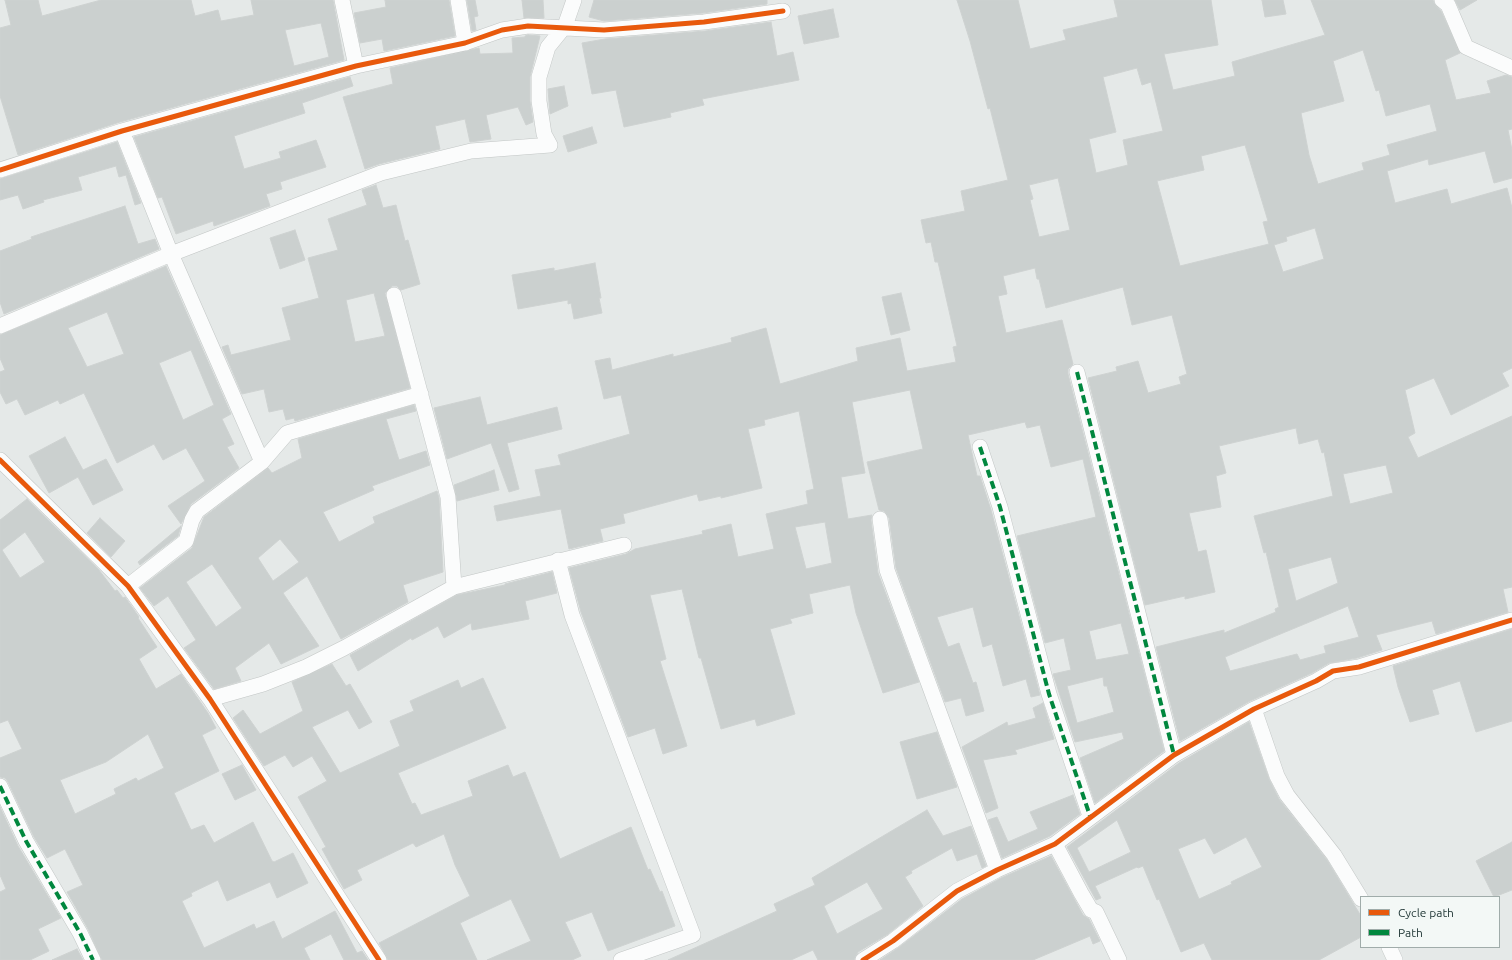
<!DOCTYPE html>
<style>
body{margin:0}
#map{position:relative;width:1512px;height:960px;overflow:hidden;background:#e5e9e8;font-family:Ubuntu,sans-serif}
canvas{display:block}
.legend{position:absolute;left:1360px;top:896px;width:140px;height:52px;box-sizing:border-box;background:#f3f8f6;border:1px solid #a0acaa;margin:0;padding:5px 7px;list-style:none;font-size:12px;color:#243a39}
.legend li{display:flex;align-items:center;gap:8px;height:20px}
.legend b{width:20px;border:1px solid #a0acaa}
</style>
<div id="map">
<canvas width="1512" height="960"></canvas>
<ul class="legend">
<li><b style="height:5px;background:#e8590c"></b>Cycle path</li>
<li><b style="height:5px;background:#00873e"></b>Path</li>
</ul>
</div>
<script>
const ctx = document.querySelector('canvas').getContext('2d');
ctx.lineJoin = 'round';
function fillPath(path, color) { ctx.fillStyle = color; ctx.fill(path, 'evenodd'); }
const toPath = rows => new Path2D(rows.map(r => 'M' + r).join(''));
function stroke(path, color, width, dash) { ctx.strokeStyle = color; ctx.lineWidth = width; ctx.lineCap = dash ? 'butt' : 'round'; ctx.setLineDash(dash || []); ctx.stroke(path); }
const building = toPath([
 [5,0,38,0,42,16,101,0,191,0,195,16,218,10,221,21,254,15,251,0,333,0,344,60,120,122,18,155,0,96,0,28,11,25,5,0],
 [321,23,329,57,294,66,285,30,321,23],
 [385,0,449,0,455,36,384,51,382,39,360,43,354,13,386,7,385,0],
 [467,0,475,0,478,16,474,17,476,30,472,31,467,0],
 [522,0,543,0,544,18,524,18,522,0],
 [594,0,767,0,767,4,703,13,604,21,589,17,594,0],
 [957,0,1018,0,1030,49,1066,40,1063,30,1118,17,1114,0,1211,0,1218,45,1164,54,1173,90,1235,76,1232,62,1325,35,1311,0,1433,0,1434,3,1441,11,1460,53,1445,60,1456,100,1491,93,1487,81,1506,75,1512,77,1512,129,1508,130,1512,150,1512,178,1494,183,1485,151,1429,165,1428,159,1387,171,1395,203,1447,189,1451,204,1507,188,1512,208,1512,368,1502,373,1509,386,1451,415,1434,378,1405,390,1415,433,1408,437,1418,458,1512,416,1512,587,1503,589,1508,612,1436,634,1432,621,1376,635,1382,650,1357,658,1329,663,1312,673,1250,701,1180,741,1156,647,1224,630,1224,633,1276,612,1275,609,1279,607,1266,552,1264,553,1254,516,1333,496,1324,452,1322,453,1318,439,1299,444,1296,428,1219,446,1226,473,1216,476,1221,507,1189,513,1198,552,1206,550,1215,592,1185,599,1185,596,1145,605,1088,378,1117,371,1116,367,1138,361,1148,393,1181,384,1179,377,1187,374,1172,315,1132,325,1123,287,1046,308,1039,279,1037,279,1035,268,1003,276,1007,294,998,296,1006,333,1062,320,1073,364,1068,369,1068,374,1164,751,1095,803,1080,758,1124,739,1122,732,1075,742,1053,674,1071,670,1064,638,1045,643,1017,536,1096,517,1083,459,1051,467,1040,425,1027,428,1025,422,968,435,977,476,980,476,991,510,1040,695,1031,697,1026,679,1003,686,992,644,983,647,973,607,937,617,948,647,959,643,973,683,976,682,984,711,966,716,961,698,945,702,896,568,889,518,884,511,879,510,867,462,923,449,910,390,852,402,865,473,841,477,848,519,872,515,871,520,878,573,919,682,883,693,856,613,850,585,809,594,813,613,790,619,792,623,770,629,795,714,757,726,755,719,721,729,701,658,699,658,682,589,650,595,666,659,660,661,687,746,663,754,655,728,628,737,581,612,569,568,626,554,635,549,703,534,702,531,731,524,738,557,774,549,766,514,808,504,806,491,814,489,799,411,764,420,765,425,748,429,762,488,721,498,721,496,699,501,697,494,623,514,625,523,600,529,603,541,569,549,561,509,497,521,494,506,541,496,535,470,561,465,558,455,630,434,621,395,604,399,595,361,610,358,612,370,673,354,673,357,732,342,731,338,766,328,780,384,858,361,856,348,900,338,907,371,956,362,953,347,957,346,938,262,935,262,931,242,926,243,921,220,965,211,961,191,1008,180,990,108,988,109,970,41,957,0],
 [1363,50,1376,91,1379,90,1386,116,1430,104,1437,131,1387,145,1390,155,1362,163,1364,170,1318,184,1309,155,1301,113,1344,101,1333,61,1363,50],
 [1137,68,1142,85,1151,82,1163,131,1123,140,1128,165,1096,173,1089,139,1116,132,1103,77,1137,68],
 [1245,145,1268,221,1263,222,1269,244,1180,266,1157,181,1204,170,1201,156,1245,145],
 [1058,178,1070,230,1039,237,1030,200,1033,199,1029,185,1058,178],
 [1315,228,1324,259,1283,272,1274,245,1287,241,1286,237,1315,228],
 [1386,465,1393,493,1350,504,1343,474,1386,465],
 [825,522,832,563,806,569,795,527,825,522],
 [1331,557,1338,583,1296,601,1288,569,1331,557],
 [1348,606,1359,637,1324,646,1326,653,1300,660,1297,654,1230,671,1225,657,1348,606],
 [1121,623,1129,654,1096,660,1089,631,1121,623],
 [1103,677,1104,686,1107,686,1114,712,1077,723,1067,686,1103,677],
 [1262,0,1283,0,1286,14,1265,17,1262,0],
 [1455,0,1477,0,1460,10,1455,0],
 [833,9,839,37,804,44,798,16,833,9],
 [771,22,777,56,793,52,799,80,702,99,704,105,670,113,671,117,624,127,616,90,592,94,582,43,605,39,705,31,771,22],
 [528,35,540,36,530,77,530,101,533,122,526,125,518,107,486,115,491,139,470,142,465,119,435,126,440,149,379,164,365,169,343,97,393,84,390,68,479,48,480,54,513,53,512,38,525,37,525,36,528,35],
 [350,77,353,86,302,103,305,113,234,136,244,169,281,158,279,152,316,140,326,167,280,182,282,189,266,194,270,206,214,226,213,221,176,234,162,197,158,198,134,137,350,77],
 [564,86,568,106,550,114,548,89,564,86],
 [592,127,597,143,568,152,563,136,592,127],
 [117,142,141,203,135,205,126,175,119,177,116,166,78,177,82,190,43,200,44,202,23,209,18,195,0,200,0,179,117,142],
 [376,185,383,208,396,205,405,241,408,240,420,284,401,290,397,286,392,286,385,293,410,388,295,421,294,418,286,420,283,409,269,412,264,389,242,394,222,347,228,345,231,355,291,340,282,308,319,298,308,258,338,250,328,219,367,205,362,190,376,185],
 [374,293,385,336,355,342,346,300,374,293],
 [125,206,138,244,155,239,159,249,4,314,0,302,0,251,32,239,31,237,125,206],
 [295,230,305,260,280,269,270,238,295,230],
 [595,263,601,298,599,298,602,313,574,319,571,303,568,304,568,300,518,309,512,275,554,268,554,271,595,263],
 [166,266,231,414,222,419,234,444,227,447,239,468,191,504,181,524,168,506,205,481,186,448,163,460,154,444,117,463,84,393,60,404,58,400,25,415,17,399,6,404,0,392,0,372,5,370,0,358,0,335,166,266],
 [107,312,124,354,87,367,68,328,107,312],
 [191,350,214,405,183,420,159,363,191,350],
 [901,293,910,330,891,335,882,297,901,293],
 [480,397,487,425,557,407,562,429,507,443,519,489,509,492,491,443,447,459,434,408,480,397],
 [414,405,416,411,386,419,399,460,426,451,430,465,372,486,374,490,323,512,339,542,375,523,373,517,437,491,439,498,443,572,403,585,408,602,341,639,307,576,283,593,319,646,281,664,269,643,235,668,241,681,214,689,184,648,196,640,168,596,154,606,140,588,192,548,204,517,268,468,272,473,302,458,298,439,414,405],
 [280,539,299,562,273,581,258,558,280,539],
 [212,564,242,608,216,627,186,582,212,564],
 [65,437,83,470,106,459,123,490,93,505,78,477,49,493,29,456,65,437],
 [494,470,499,490,457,501,454,485,494,470],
 [27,499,99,570,115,591,117,590,123,598,125,597,139,617,138,618,157,647,139,659,156,689,181,674,208,713,216,728,202,735,219,771,174,793,191,830,204,825,214,843,253,822,272,861,274,862,293,853,308,883,277,898,270,882,227,901,218,880,191,893,192,896,182,901,204,948,254,924,256,929,274,921,282,939,335,911,357,953,362,951,368,960,344,960,331,934,304,948,310,960,102,960,88,929,67,892,83,885,65,849,47,858,34,837,8,782,5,778,0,777,0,758,22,749,8,720,0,723,0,520,27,499],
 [25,532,45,562,20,578,2,550,25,532],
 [148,734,164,768,138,781,136,778,114,789,116,794,75,814,60,780,106,762,148,734],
 [100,518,125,541,111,557,87,533,100,518],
 [181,526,178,536,140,565,138,562,181,526],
 [552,572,557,593,525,601,529,619,472,630,471,623,444,638,438,626,412,640,411,638,358,671,350,655,457,595,505,585,505,584,552,572],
 [1512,629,1512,721,1476,732,1460,681,1432,690,1439,714,1410,722,1398,687,1393,666,1512,629],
 [332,664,346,686,350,684,372,722,359,729,348,710,312,727,340,773,400,746,390,721,414,711,410,701,458,680,461,688,483,678,506,728,398,773,412,804,415,803,421,815,473,796,468,781,508,765,513,777,525,772,560,859,631,827,648,870,650,869,660,892,662,891,675,926,608,951,592,912,565,922,581,956,572,960,487,960,531,941,511,899,460,923,477,960,388,960,379,943,470,896,455,865,444,834,416,847,413,843,357,870,362,880,344,889,322,849,326,847,298,797,327,781,312,756,293,767,285,755,264,766,233,718,243,710,260,734,303,711,292,682,332,664],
 [1043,703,1054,739,1015,750,1017,754,983,760,998,808,986,813,962,747,1007,722,1008,726,1036,718,1033,708,1043,703],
 [1249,722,1269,779,1279,799,1327,860,1361,916,1361,937,1319,960,1212,960,1204,943,1181,952,1159,899,1157,900,1143,866,1138,868,1137,867,1095,886,1101,898,1096,900,1067,847,1179,763,1249,722],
 [1117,820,1131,852,1089,872,1077,848,1117,820],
 [1246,837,1262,867,1231,882,1232,884,1199,899,1178,849,1205,838,1214,854,1246,837],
 [937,732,957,787,917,799,900,742,937,732],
 [242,765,256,790,235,800,222,774,242,765],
 [1073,795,1080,814,1050,836,1002,858,988,820,997,817,1008,842,1038,829,1030,812,1073,795],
 [0,807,18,846,61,918,38,929,49,951,30,960,0,960,0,892,6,889,0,875,0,807],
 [927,810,943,836,971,826,986,866,982,868,977,854,957,861,952,848,911,871,912,873,905,877,923,906,888,934,858,952,854,960,818,960,813,950,791,960,668,960,777,911,774,904,815,885,812,878,927,810],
 [867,882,883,909,837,934,824,906,867,882],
 [1512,842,1512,890,1494,897,1476,861,1512,842],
 [1051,856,1083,915,1089,919,1100,941,1093,944,1090,936,1033,960,880,960,898,948,962,899,1001,878,1051,856],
 [77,949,83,960,52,960,77,949]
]);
fillPath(building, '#cbd0cf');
stroke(building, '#ced2d1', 1);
const minor = toPath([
 [342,0,356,66],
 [458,0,465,43],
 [1442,0,1448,5,1466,47,1512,68],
 [122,131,171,254,262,462],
 [0,170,122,131,356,66,465,43,502,30,528,26,604,30,704,22,783,11],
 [394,295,448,497,454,587],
 [0,326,171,254,381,173,471,151,550,145,544,134,539,101,539,77,548,47,565,26,574,0],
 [1077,372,1174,755],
 [980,447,1000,507,1049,694,1090,816],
 [0,460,128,586,210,699,379,960],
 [880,519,887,570,997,870],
 [558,560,572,615,693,935,621,960],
 [128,586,186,541,192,520,197,511,262,462,287,433,421,394],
 [210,699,263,684,306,667,344,648,454,587,624,545],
 [1254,709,1277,776,1287,795,1334,855,1361,899],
 [0,786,26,841,80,933,93,960],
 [1055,844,1081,893,1091,910,1096,912,1119,960],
 [1389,947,1395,960],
 [863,960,893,941,957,891,997,870,1055,844,1174,755,1254,709,1316,681,1333,671,1359,667,1512,620]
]);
stroke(minor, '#c2c6c5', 16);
stroke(minor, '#fbfcfc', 15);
stroke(toPath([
 [1077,372,1174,755],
 [980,447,1000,507,1049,694,1090,816],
 [0,786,26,841,80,933,93,960]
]), '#00873e', 4, [8, 4]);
stroke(toPath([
 [0,170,122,131,356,66,465,43,502,30,528,26,604,30,704,22,783,11],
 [0,460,128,586,210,699,379,960],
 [863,960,893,941,957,891,997,870,1055,844,1174,755,1254,709,1316,681,1333,671,1359,667,1512,620]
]), '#e8590c', 5);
</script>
